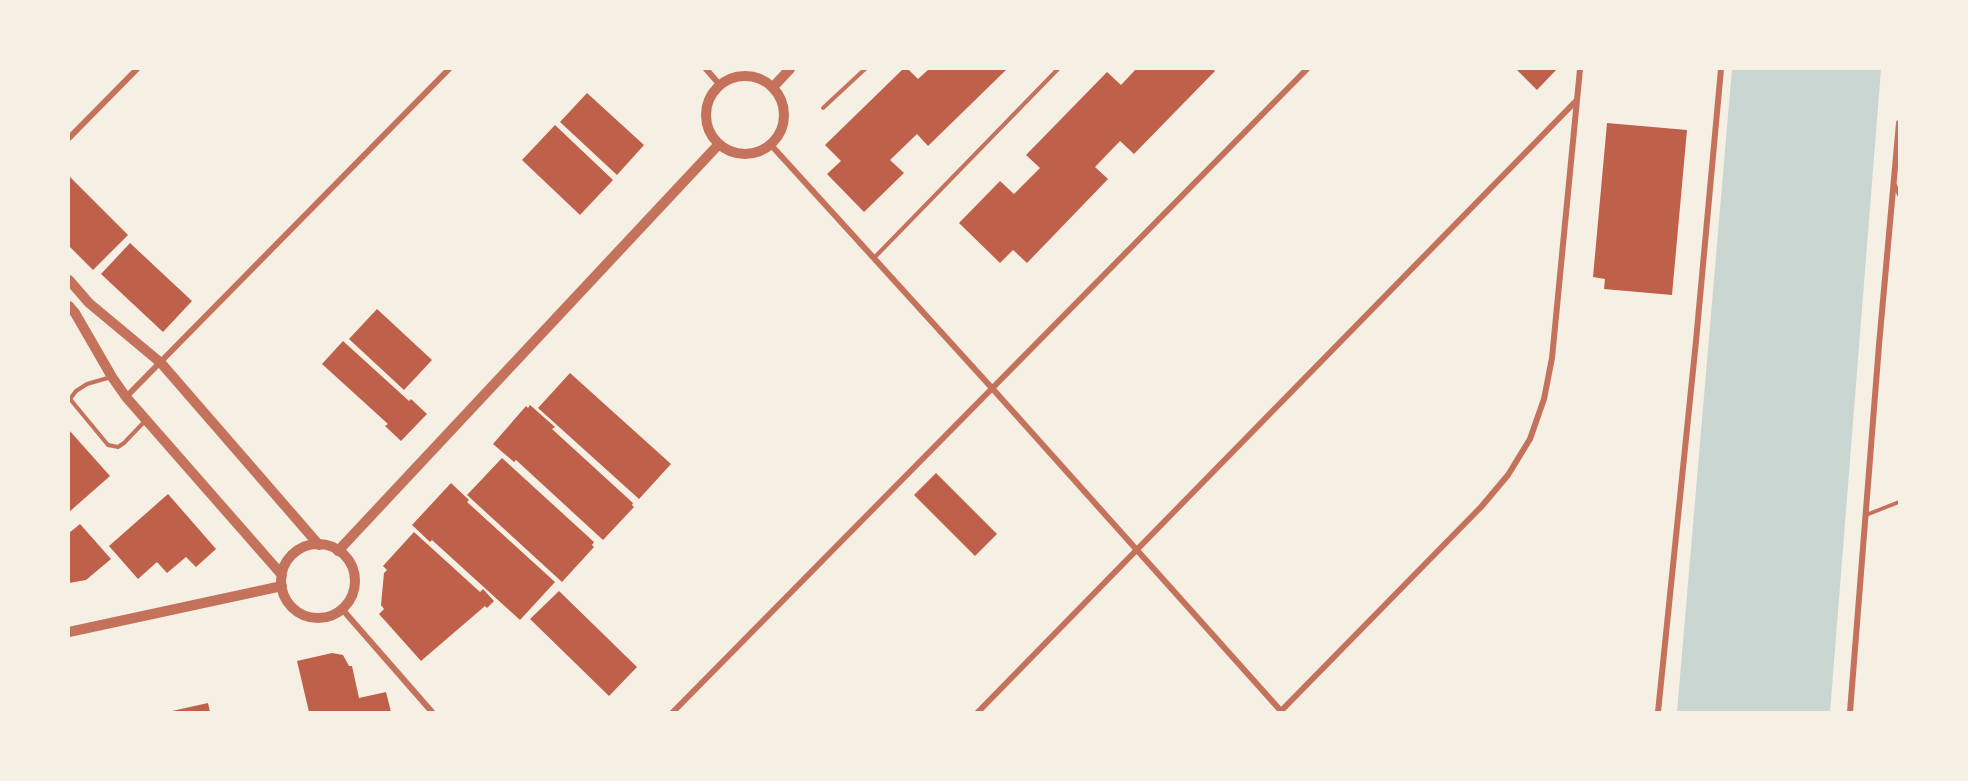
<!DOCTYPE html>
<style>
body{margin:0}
#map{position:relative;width:1968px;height:781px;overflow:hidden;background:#f6efe4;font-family:"Open Sans",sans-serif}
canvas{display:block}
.frame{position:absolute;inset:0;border:70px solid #f6efe4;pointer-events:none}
</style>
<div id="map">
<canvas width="1968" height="781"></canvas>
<div class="frame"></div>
</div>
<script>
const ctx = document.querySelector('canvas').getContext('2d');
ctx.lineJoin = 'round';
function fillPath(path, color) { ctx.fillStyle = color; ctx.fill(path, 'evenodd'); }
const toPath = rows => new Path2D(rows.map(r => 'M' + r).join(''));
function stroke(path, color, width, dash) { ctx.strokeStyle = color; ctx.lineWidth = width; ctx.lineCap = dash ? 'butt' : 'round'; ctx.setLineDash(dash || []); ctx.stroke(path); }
fillPath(toPath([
 [1732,69,1881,69,1830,712,1677,712]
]), '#c9d6d2');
fillPath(toPath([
 [903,69,908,69,918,79,929,69,1007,69,928,146,917,134,890,160,904,173,864,212,827,174,841,161,825,145],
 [1136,69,1213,69,1215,71,1134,154,1120,141,1095,167,1108,179,1027,263,1013,250,1000,263,959,223,1000,181,1014,194,1040,168,1026,155,1107,72,1121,85],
 [1516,69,1557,69,1537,90],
 [587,93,644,145,617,175,560,122],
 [1607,123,1687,130,1672,295,1604,289,1605,279,1593,277],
 [555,125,613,180,580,215,522,160],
 [69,176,128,235,93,270,69,246],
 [130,243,192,301,163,332,101,274],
 [377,309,432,360,404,390,349,339],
 [343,341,409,401,411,399,427,414,401,441,385,426,388,424,322,364],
 [570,373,671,464,639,499,538,408],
 [530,405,555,427,552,429,633,503,632,505,634,507,603,540,516,460,514,462,493,444,526,406,528,408],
 [69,430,110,476,69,512],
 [502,458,594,542,592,545,594,547,562,582,467,495],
 [936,473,997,534,975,556,914,495],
 [451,483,469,500,467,502,555,582,520,620,432,540,430,542,412,525],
 [168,494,216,549,196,567,186,557,167,573,157,562,138,579,109,546],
 [80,524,111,559,86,580,69,583,69,533],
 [414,532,480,592,483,589,494,601,487,608,485,606,421,661,379,614,384,609,381,605,384,573,387,570,383,566],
 [559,591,637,667,609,696,530,619],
 [332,653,343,655,349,666,352,666,359,698,386,692,391,712,309,712,297,661],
 [208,703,210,712,172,712,172,711]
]), '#bf614a');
stroke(toPath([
 [823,108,865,69],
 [1895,185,1899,195],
 [874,258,1058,69],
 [111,377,87,384,76,391,70,399,108,445,118,447,124,443,144,422],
 [1866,515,1899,502]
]), '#c5725c', 4);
stroke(toPath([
 [706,69,720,85],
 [69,138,137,69],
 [771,145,991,387,1281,711],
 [126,397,449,69],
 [342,609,432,712],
 [673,712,1307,69],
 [978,712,1577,100],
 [1280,712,1481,507,1508,475,1530,439,1544,399,1552,358,1580,69],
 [1658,712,1696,341,1721,69],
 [1850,712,1879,345,1899,123]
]), '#c5725c', 6);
stroke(toPath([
 '706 115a39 39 0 1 1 78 0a39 39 0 1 1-78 0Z',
 [773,87,790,69],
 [69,280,89,303,161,363,319,545],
 [69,306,75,313,112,377,126,397,282,575],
 '281 581a37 37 0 1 1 74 0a37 37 0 1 1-74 0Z',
 [338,551,719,144],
 [69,632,282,586]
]), '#c5725c', 10);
</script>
